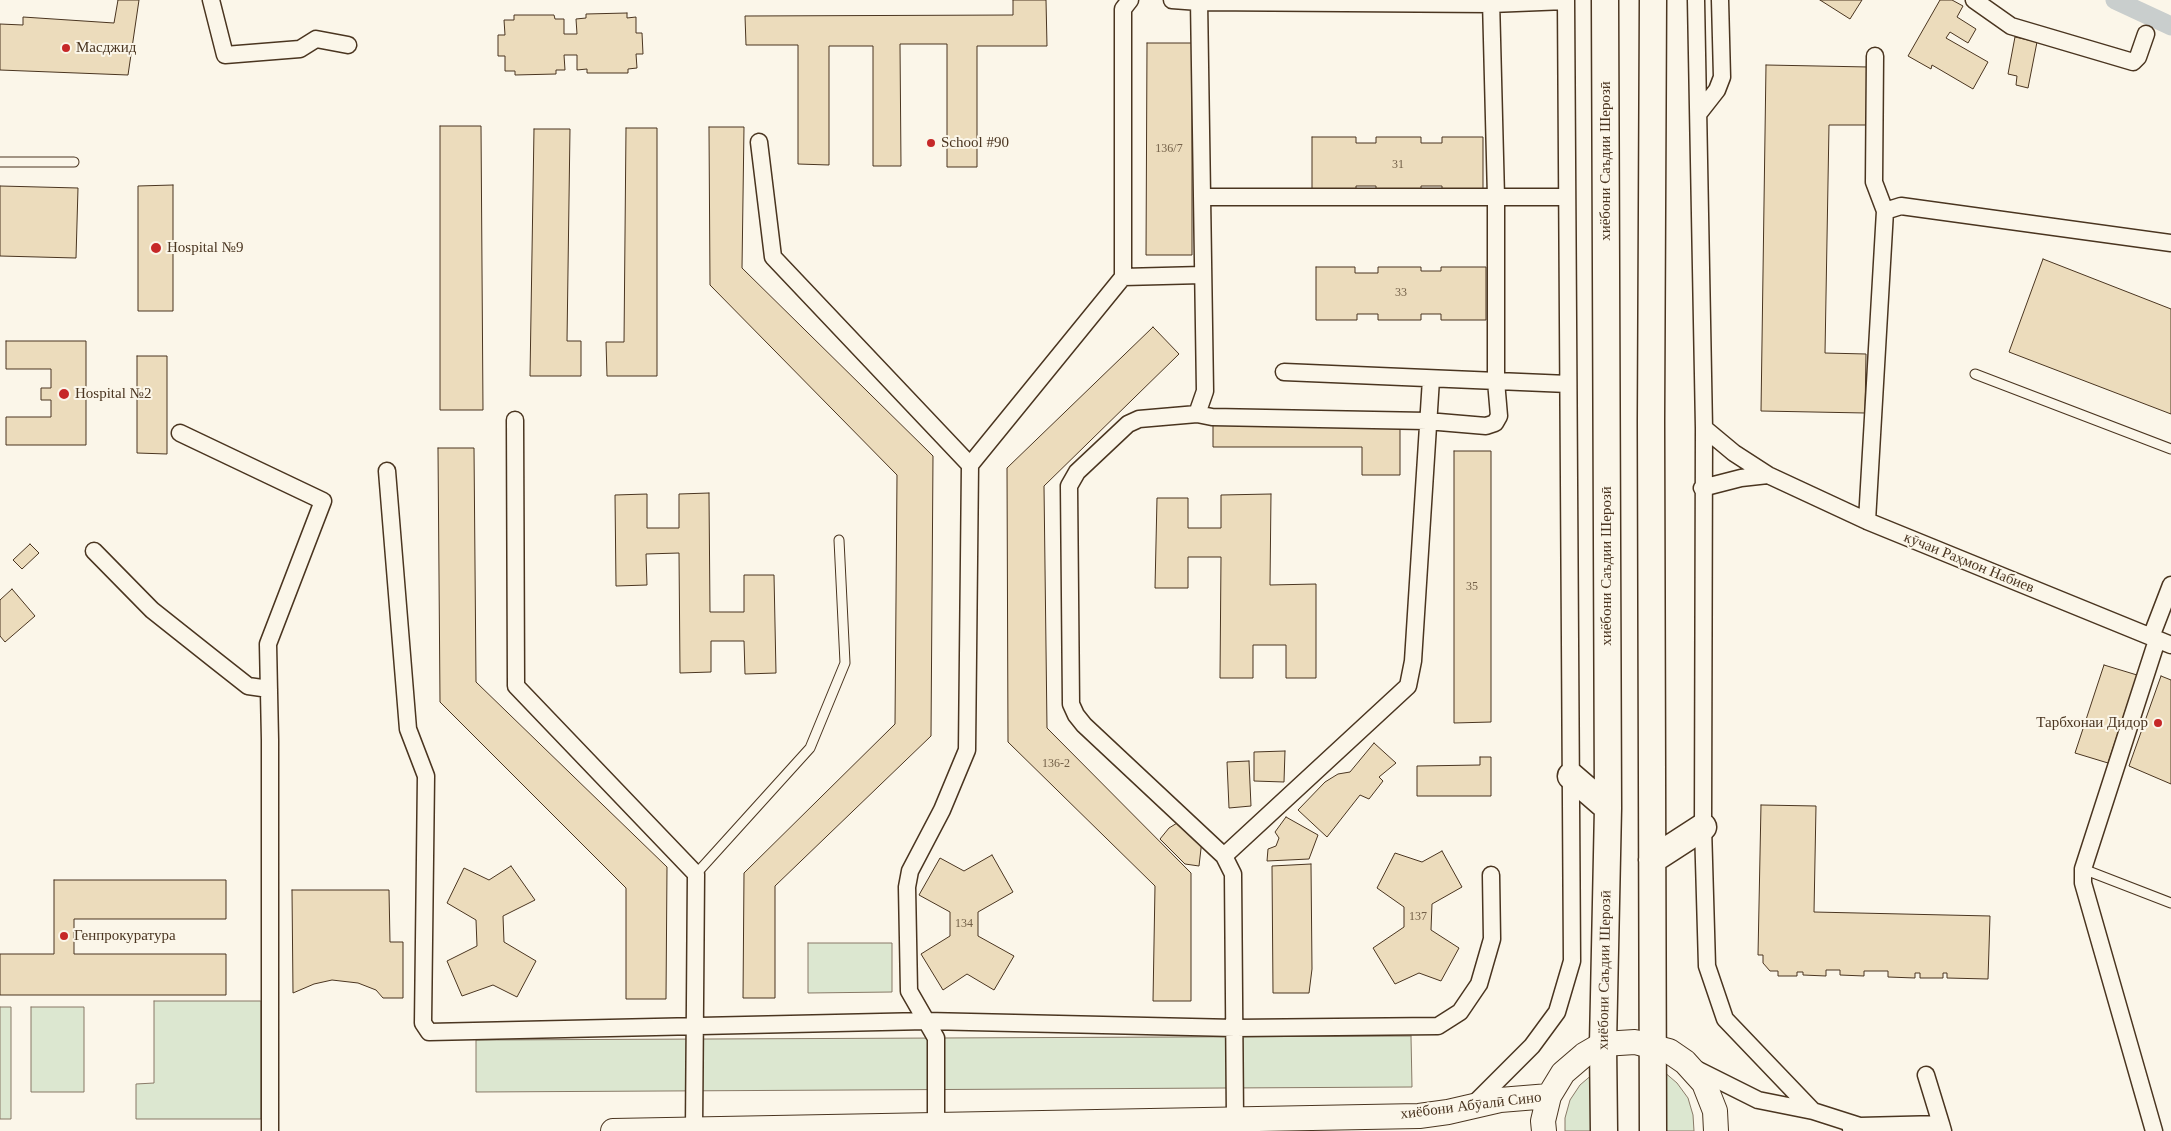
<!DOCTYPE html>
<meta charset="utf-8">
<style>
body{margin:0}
canvas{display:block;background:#fbf6e9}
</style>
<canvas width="2171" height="1131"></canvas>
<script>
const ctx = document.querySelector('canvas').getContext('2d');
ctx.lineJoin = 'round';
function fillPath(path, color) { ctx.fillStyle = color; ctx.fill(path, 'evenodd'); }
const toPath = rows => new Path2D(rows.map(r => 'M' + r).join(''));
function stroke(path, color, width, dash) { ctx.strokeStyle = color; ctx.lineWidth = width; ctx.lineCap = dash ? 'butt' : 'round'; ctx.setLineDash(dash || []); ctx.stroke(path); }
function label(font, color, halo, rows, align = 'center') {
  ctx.font = font + ' "Times New Roman",serif'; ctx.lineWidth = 4; ctx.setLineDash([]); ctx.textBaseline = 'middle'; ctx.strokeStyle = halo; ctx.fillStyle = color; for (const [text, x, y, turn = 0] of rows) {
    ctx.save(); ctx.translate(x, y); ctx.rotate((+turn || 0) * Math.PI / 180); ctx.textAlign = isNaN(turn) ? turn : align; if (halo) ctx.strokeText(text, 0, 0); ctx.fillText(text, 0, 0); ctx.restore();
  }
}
const green = toPath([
 [808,943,892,943,892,992,808,993,808,943],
 [154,1001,261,1001,261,1119,136,1119,136,1084,154,1083,154,1001],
 [0,1007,11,1007,11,1119,0,1119,0,1007],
 [31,1007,84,1007,84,1092,31,1092,31,1007],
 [1411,1036,1412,1087,476,1092,476,1040,1411,1036],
 [1663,1071,1677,1083,1688,1098,1693,1115,1694,1131,1664,1131,1663,1071],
 [1594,1073,1594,1131,1565,1131,1565,1118,1570,1100,1580,1085,1594,1073]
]);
fillPath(green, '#dce7d0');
stroke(green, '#887966', 1);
stroke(toPath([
 [2115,0,2171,26]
]), '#c9cecd', 19);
const building = toPath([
 [118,0,139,0,128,75,0,70,0,24,23,25,23,17,114,23,118,0],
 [1013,0,1046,0,1047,46,977,46,977,167,947,167,947,44,900,44,901,166,873,166,873,46,829,46,829,165,798,164,798,45,746,45,745,16,1013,15,1013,0],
 [1820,0,1862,0,1850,19,1820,0],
 [1940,0,1952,0,1963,6,1957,17,1976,29,1968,43,1950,32,1946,38,1988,62,1973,89,1932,65,1931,69,1908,56,1940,0],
 [627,13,627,18,636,17,636,33,642,33,643,54,636,54,637,68,628,69,628,73,587,73,587,69,577,70,577,55,564,55,565,70,556,70,556,74,515,75,515,71,505,71,505,56,498,56,498,35,505,35,504,20,514,20,514,15,554,15,555,19,564,19,564,34,577,34,576,19,586,18,586,14,627,13],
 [2015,37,2037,42,2028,88,2016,85,2017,76,2008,74,2015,37],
 [1147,43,1192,43,1192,255,1146,255,1147,43],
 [1766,65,1869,67,1869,125,1829,125,1825,353,1866,354,1865,413,1761,411,1766,65],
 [440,126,481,126,483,410,440,410,440,126],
 [709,127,744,127,742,268,933,456,931,736,775,886,775,998,743,998,744,873,895,724,897,475,710,285,709,127],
 [626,128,657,128,657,376,607,376,606,342,624,342,626,128],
 [534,129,570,129,567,341,581,341,581,376,530,376,534,129],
 [1312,137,1356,137,1356,143,1376,143,1376,137,1421,137,1421,143,1442,143,1442,137,1483,137,1483,192,1442,192,1442,186,1421,186,1421,192,1376,192,1376,186,1356,186,1356,192,1312,192,1312,137],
 [173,185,173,311,138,311,138,186,173,185],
 [0,186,78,188,76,258,0,256,0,186],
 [2043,259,2171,309,2171,414,2009,352,2043,259],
 [1316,267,1355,267,1355,273,1378,273,1378,267,1421,267,1421,271,1441,271,1441,267,1486,267,1486,320,1441,320,1441,314,1421,314,1421,320,1378,320,1378,314,1357,314,1357,320,1316,320,1316,267],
 [1153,327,1179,354,1044,486,1047,728,1191,873,1191,1001,1153,1001,1155,886,1008,742,1007,468,1153,327],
 [6,341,86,341,86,445,6,445,6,417,51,417,51,400,41,400,41,388,51,388,51,369,6,369,6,341],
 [137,356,167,356,167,454,137,453,137,356],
 [1213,425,1400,425,1400,475,1362,475,1362,447,1213,447,1213,425],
 [438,448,474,448,476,682,667,867,666,999,626,999,626,888,440,702,438,448],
 [1454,451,1491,451,1491,722,1454,723,1454,451],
 [709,493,710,612,744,612,744,575,774,575,776,673,745,674,744,641,711,641,711,672,680,673,679,553,646,554,647,585,616,586,615,495,647,494,647,528,679,528,679,494,709,493],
 [1271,494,1270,585,1316,584,1316,678,1286,678,1286,645,1253,645,1253,678,1220,678,1221,557,1188,557,1188,588,1155,588,1157,498,1188,498,1188,528,1221,528,1221,495,1271,494],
 [30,544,39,553,22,569,13,560,30,544],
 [12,589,35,616,5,642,0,636,0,600,12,589],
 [2104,665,2137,675,2108,763,2075,753,2104,665],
 [2161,676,2171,680,2171,784,2129,766,2161,676],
 [1374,743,1396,763,1379,777,1383,781,1369,799,1360,795,1327,837,1298,810,1325,782,1338,774,1350,772,1374,743],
 [1285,751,1284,782,1254,781,1254,752,1285,751],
 [1480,757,1491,757,1491,796,1417,796,1417,766,1480,765,1480,757],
 [1249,761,1251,806,1229,808,1227,762,1249,761],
 [1761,805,1816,806,1814,912,1990,916,1988,979,1947,978,1947,973,1943,973,1943,978,1920,978,1920,973,1915,973,1915,978,1888,977,1888,971,1864,971,1864,976,1840,975,1840,970,1826,970,1826,976,1803,975,1803,972,1797,972,1797,976,1778,976,1778,971,1770,971,1763,963,1763,955,1758,955,1761,805],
 [1286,817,1318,835,1309,859,1267,861,1268,849,1276,846,1279,838,1275,832,1286,817],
 [1182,820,1202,840,1199,866,1185,864,1160,839,1169,828,1182,820],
 [1442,851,1462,887,1432,904,1431,930,1459,948,1441,981,1419,973,1395,984,1373,948,1404,927,1404,907,1377,888,1395,853,1422,862,1442,851],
 [992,855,1013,892,978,912,978,936,1014,956,994,990,967,974,943,990,921,954,950,936,950,912,919,895,940,858,964,871,992,855],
 [1311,864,1312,969,1309,993,1273,993,1272,866,1311,864],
 [511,866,535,900,503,916,504,942,536,961,517,997,493,985,462,996,447,961,477,946,476,920,447,903,464,868,489,880,511,866],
 [54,880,226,880,226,919,74,919,74,954,226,954,226,995,0,995,0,954,54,954,54,880],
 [292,890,389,890,390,942,403,942,403,998,383,998,376,990,358,983,332,980,314,984,293,993,292,890]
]);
fillPath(building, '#ecdcbc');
stroke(building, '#4a3520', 1);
const service = toPath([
 [0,162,74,162],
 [1975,374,2171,449],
 [2083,869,2171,903],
 [696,874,810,748,845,663,839,540]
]);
const minor = toPath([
 [211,0,225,55,300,49,316,39,348,45],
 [1172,0,1199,2,1491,4,1566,1],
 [1199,0,1205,391,1197,414,1139,419,1128,424,1077,472,1069,486,1071,704,1076,715,1084,725,1224,856,1233,874,1235,1119],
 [1696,0,1704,428,1703,827,1707,966,1725,1019,1813,1111],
 [1974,0,2011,26,2133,62,2138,57,2146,34],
 [1875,56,1874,182,1885,211],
 [1699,113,1717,90,1722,77,1720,0],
 [759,142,773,257,970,465,967,750,942,810,910,871,907,887,909,991,936,1038,936,1131],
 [1202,197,1567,197],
 [1123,277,1123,9,1130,0],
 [1284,372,1568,384],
 [1197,414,1212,417,1427,421,1486,426,1495,423,1499,416,1496,381,1496,197,1491,0],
 [515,420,516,686,696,874,694,1129],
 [1704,428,1734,453,1768,475,1867,521,2171,645],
 [180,433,323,501,268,644,270,740,270,1131],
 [970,465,1123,277,1202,275],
 [387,471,408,729,426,776,423,1023,429,1032,926,1021,1235,1028,1438,1026,1460,1012,1479,984,1492,939,1491,875],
 [1702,488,1741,478,1768,475],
 [1867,521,1885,211,1901,206,2171,243],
 [94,551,152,610,215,660,248,686,269,689],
 [2151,637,2171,585],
 [1224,856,1408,686,1413,661,1431,379],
 [1696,1069,1758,1100,1813,1111,1860,1126],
 [1926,1075,1941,1124],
 [1473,1105,1532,1046,1557,1012,1572,961,1566,0],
 [1851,1129,1860,1126,1941,1124,1943,1131],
 [2154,1131,2083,883,2083,869,2157,640]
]);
const secondary = toPath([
 [613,1131,1419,1116,1448,1112,1500,1100,1549,1096],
 [1544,1131,1543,1121,1549,1096,1563,1073,1584,1055,1603,1044,1635,1042,1669,1051,1685,1062,1704,1083,1715,1111,1716,1131]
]);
const primary = toPath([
 [1571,776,1608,808],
 [1652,860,1703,827],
 [1604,1131,1603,1044,1608,808,1605,0],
 [1653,1131,1651,421,1653,0]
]);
stroke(service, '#4a3520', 11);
stroke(minor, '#4a3520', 19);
stroke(secondary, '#4a3520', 26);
stroke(primary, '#4a3520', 29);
stroke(service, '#fbf6e9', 9);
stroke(minor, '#fbf6e9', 16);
stroke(secondary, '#fbf6e9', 24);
stroke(primary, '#fbf6e9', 26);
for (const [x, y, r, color] of [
 [66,48,5,"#c62828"],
 [931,143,5,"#c62828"],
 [156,248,6,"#c62828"],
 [64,394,6,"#c62828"],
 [2158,723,5,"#c62828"],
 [64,936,5,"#c62828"]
]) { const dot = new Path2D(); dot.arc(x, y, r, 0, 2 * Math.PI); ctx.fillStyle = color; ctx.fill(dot); stroke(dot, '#fbf6e9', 2); }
label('12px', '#725f47', null, [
 ["136/7",1169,149],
 ["31",1398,165],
 ["33",1401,293],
 ["35",1472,587],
 ["136-2",1056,764],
 ["137",1418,917],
 ["134",964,924]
]);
label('15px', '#4a3520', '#fbf6e9', [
 ["Масджид",76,48],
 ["School #90",941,143],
 ["Hospital №9",167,248],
 ["Hospital №2",75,394],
 ["Тарбхонаи Дидор",2148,723,"right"],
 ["Генпрокуратура",74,936]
], 'left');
label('15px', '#4a3520', '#fbf6e9', [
 ["хиёбони Саъдии Шерозӣ",1606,161,-90],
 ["кӯчаи Раҳмон Набиев",1969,563,22],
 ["хиёбони Саъдии Шерозӣ",1607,566,-90],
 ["хиёбони Саъдии Шерозӣ",1605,970,-89],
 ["хиёбони Абӯалӣ Сино",1471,1106,-7]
]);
</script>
